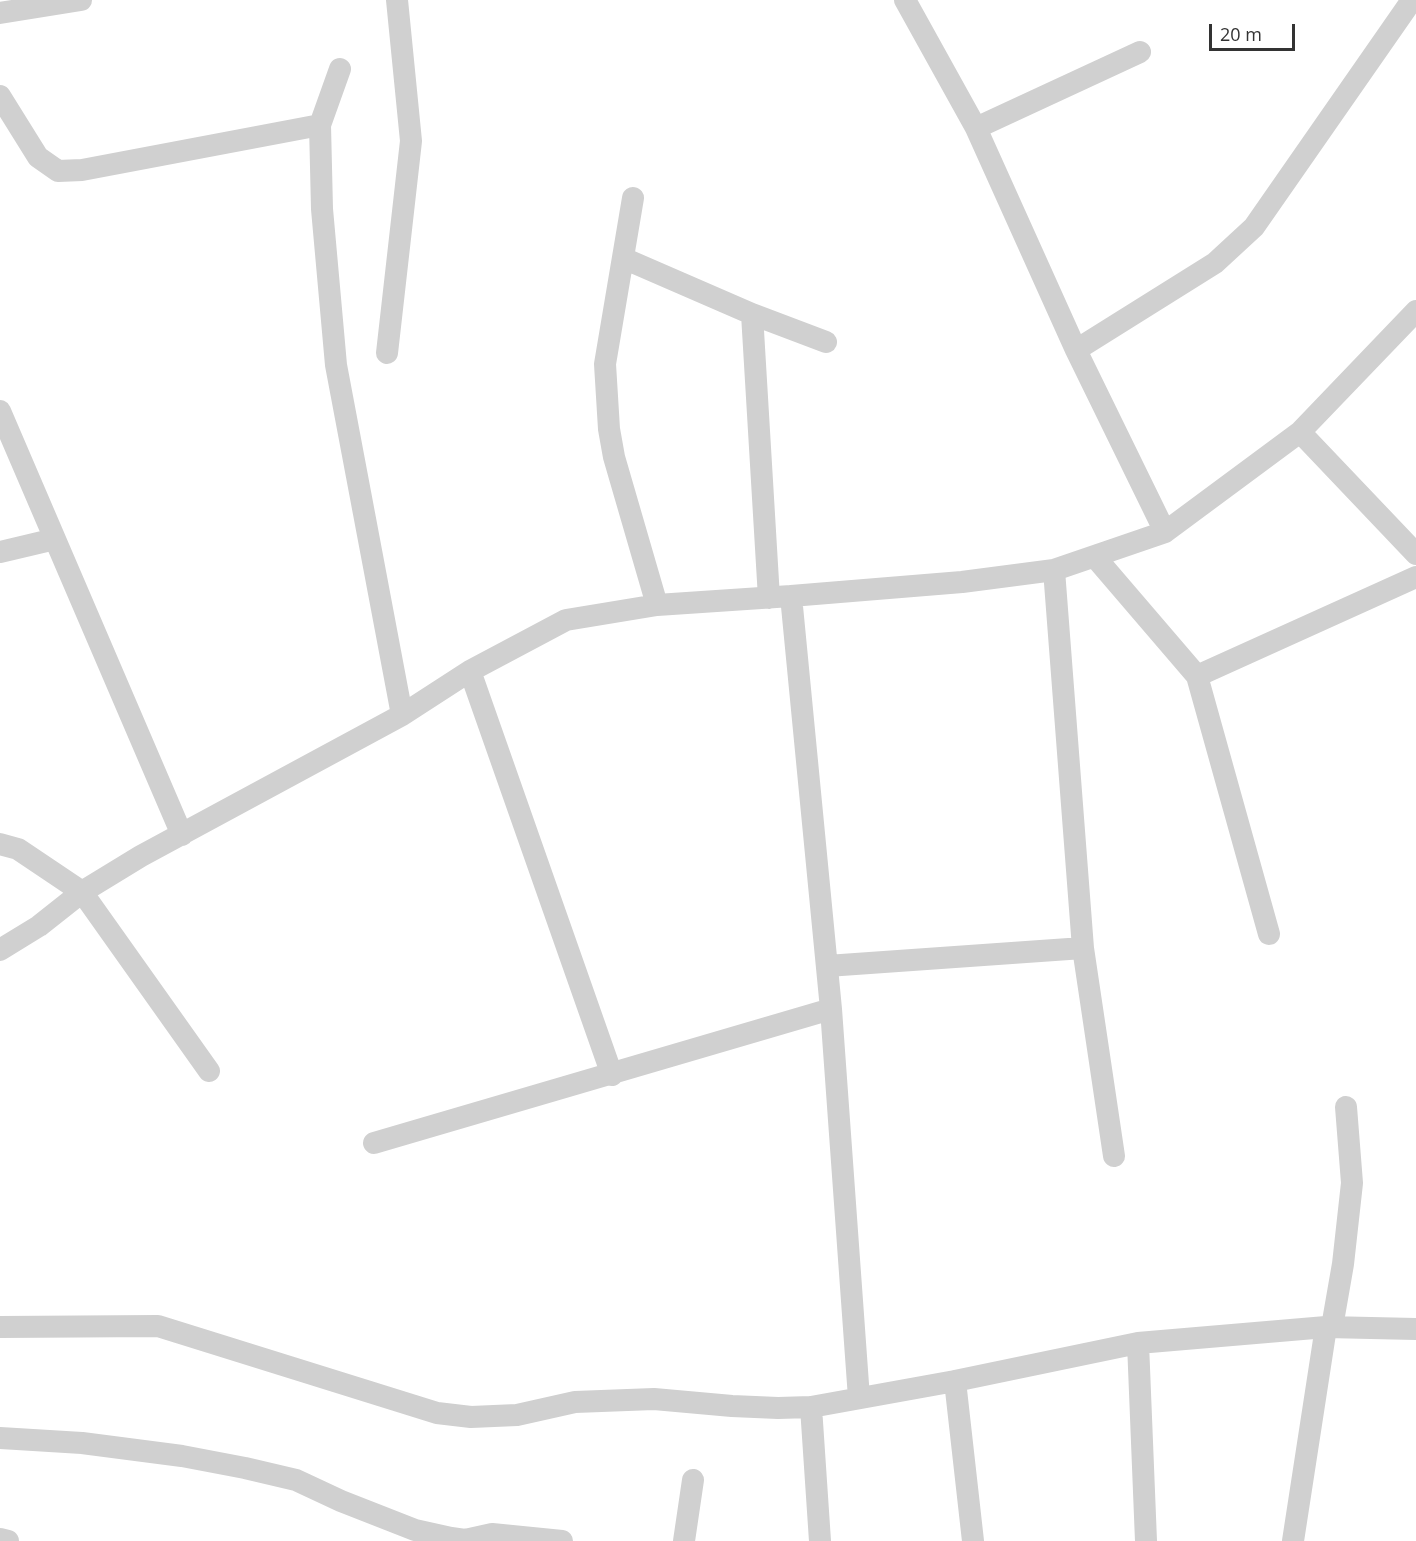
<!DOCTYPE html>
<style>
body{margin:0}
#map{position:relative;width:1416px;height:1541px;overflow:hidden;background:#fff;font-family:"Open Sans",sans-serif}
canvas{display:block}
.scale{position:absolute;left:1209px;top:24px;width:86px;height:27px;box-sizing:border-box;border:3px solid #333;border-top:0;padding-left:8px;font-size:18px;line-height:21px;white-space:nowrap;color:#333;-webkit-text-stroke:4px #fff;paint-order:stroke}
</style>
<div id="map">
<canvas width="1416" height="1541"></canvas>
<div class="scale">20 m</div>
</div>
<script>
const ctx = document.querySelector('canvas').getContext('2d');
ctx.lineJoin = 'round';
const toPath = rows => new Path2D(rows.map(r => 'M' + r).join(''));
function stroke(path, color, width, dash) { ctx.strokeStyle = color; ctx.lineWidth = width; ctx.lineCap = dash ? 'butt' : 'round'; ctx.setLineDash(dash || []); ctx.stroke(path); }
stroke(toPath([
 [905,0,976,128,1076,350,1165,532],
 [0,13,81,0],
 [340,69,320,125,322,209,336,365,402,715],
 [0,96,38,157,58,171,82,170,320,125],
 [976,128,1140,52],
 [633,198,605,364,609,429,614,457,657,605],
 [623,258,752,314,826,342],
 [752,314,769,598],
 [1076,350,1215,263,1254,227,1412,0],
 [387,353,411,141,397,0],
 [0,411,182,835],
 [1300,432,1416,554],
 [0,552,55,539],
 [1095,557,1197,676,1269,934],
 [1054,570,1083,948,1114,1156],
 [791,596,831,1009,859,1398],
 [470,671,612,1075],
 [1197,676,1416,577],
 [0,844,18,849,82,892,209,1071],
 [0,950,39,926,82,892,141,856,402,715,470,671,566,620,657,605,791,596,962,582,1054,570,1165,532,1300,432,1416,311],
 [827,966,1083,948],
 [374,1143,831,1009],
 [0,1327,158,1326,437,1413,471,1417,517,1415,575,1402,654,1399,732,1406,778,1408,811,1407,955,1381,1138,1343,1326,1327,1416,1329],
 [1332,1327,1343,1264,1352,1183,1346,1107],
 [1138,1343,1146,1541],
 [955,1381,973,1541],
 [811,1407,820,1541],
 [0,1438,82,1443,182,1456,245,1468,296,1480,341,1501,415,1530,451,1538,465,1540,492,1534,562,1541],
 [0,1539,8,1541],
 [684,1541,693,1480],
 [1293,1541,1326,1327]
]), '#d0d0d0', 22);
</script>
